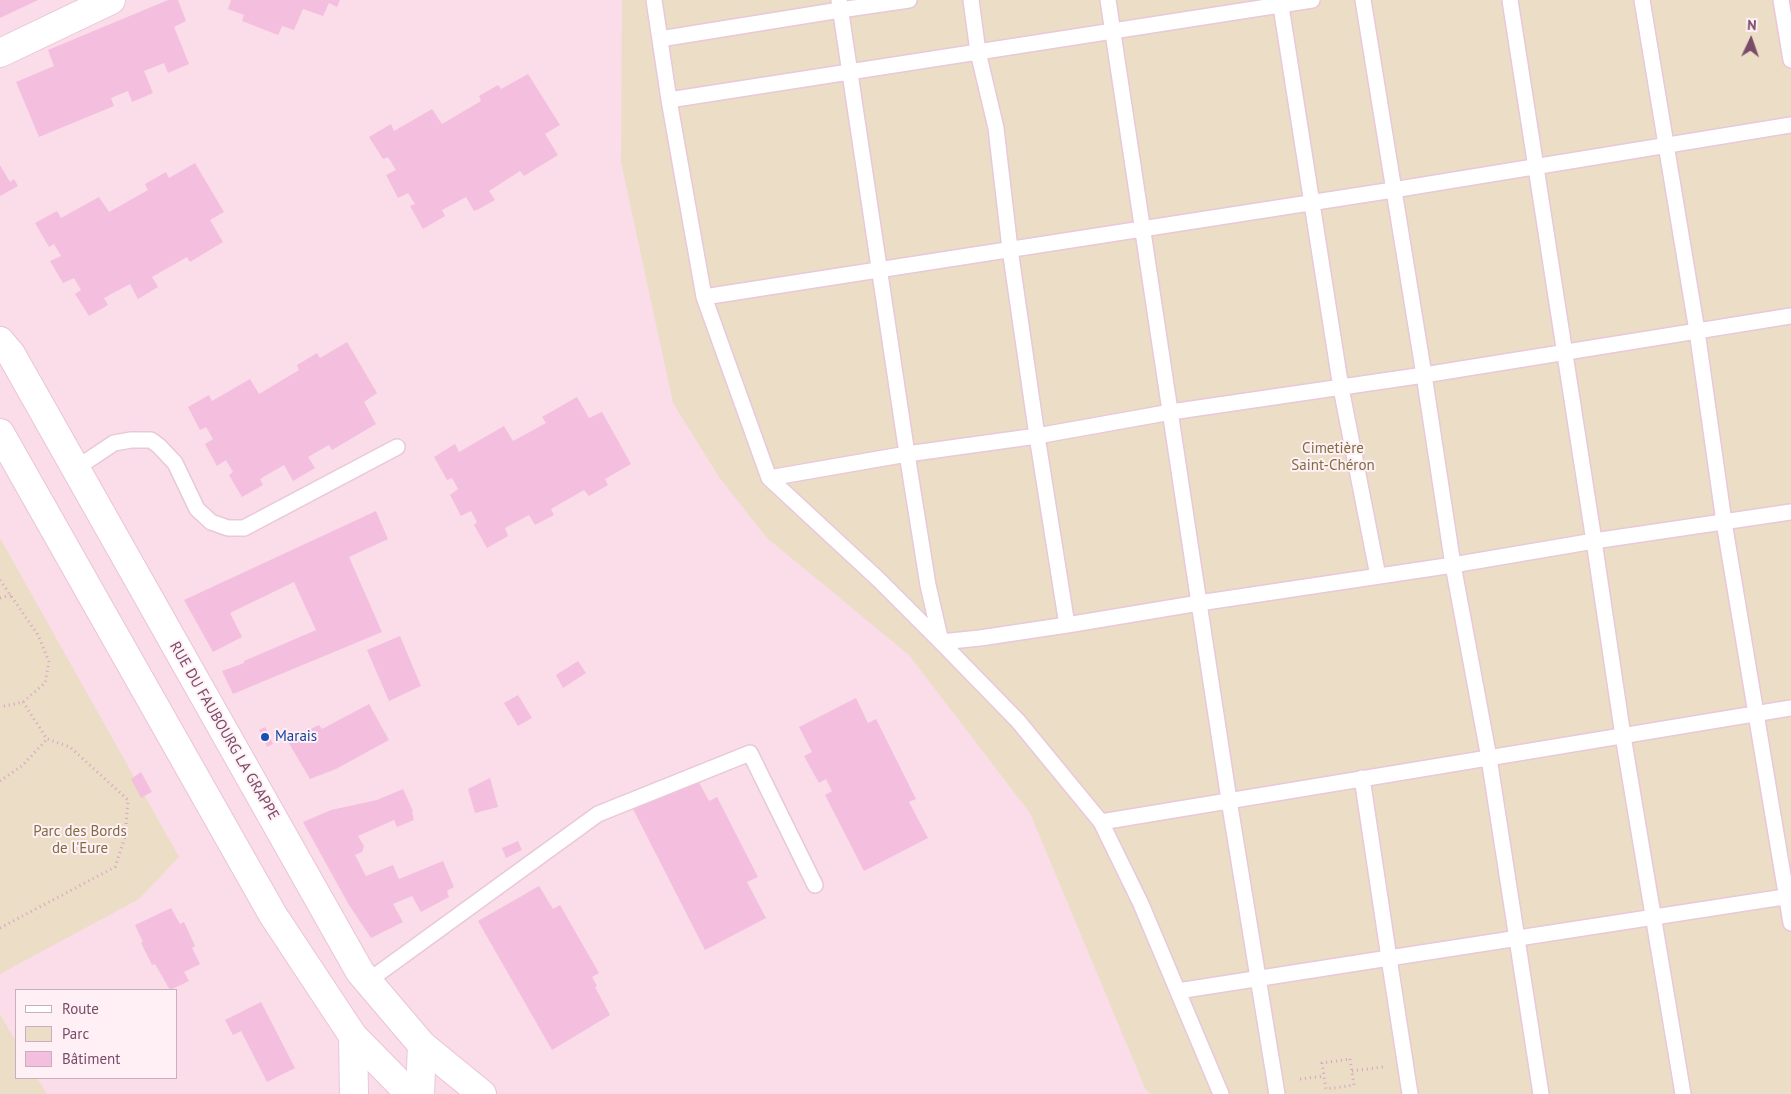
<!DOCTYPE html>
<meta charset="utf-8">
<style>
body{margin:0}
#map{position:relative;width:1791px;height:1094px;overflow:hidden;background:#fde9f1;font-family:"PT Sans",sans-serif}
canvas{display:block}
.legend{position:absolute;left:15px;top:989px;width:162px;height:90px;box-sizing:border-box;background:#fff0f6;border:1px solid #c9aebd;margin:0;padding:6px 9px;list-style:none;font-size:15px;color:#794b68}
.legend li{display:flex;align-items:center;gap:10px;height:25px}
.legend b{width:25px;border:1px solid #c9aebd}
.north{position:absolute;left:1726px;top:15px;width:50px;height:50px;-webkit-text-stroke:4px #fff0f6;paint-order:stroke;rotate:3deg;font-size:14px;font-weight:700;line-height:20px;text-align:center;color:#794b68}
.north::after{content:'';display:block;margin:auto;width:18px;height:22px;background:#794b68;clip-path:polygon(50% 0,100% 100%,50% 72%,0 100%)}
</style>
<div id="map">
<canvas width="1791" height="1094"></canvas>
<ul class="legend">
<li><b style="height:6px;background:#fff"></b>Route</li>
<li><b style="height:14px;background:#ecddc6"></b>Parc</li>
<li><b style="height:14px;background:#f4bfde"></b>Bâtiment</li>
</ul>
<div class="north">N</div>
</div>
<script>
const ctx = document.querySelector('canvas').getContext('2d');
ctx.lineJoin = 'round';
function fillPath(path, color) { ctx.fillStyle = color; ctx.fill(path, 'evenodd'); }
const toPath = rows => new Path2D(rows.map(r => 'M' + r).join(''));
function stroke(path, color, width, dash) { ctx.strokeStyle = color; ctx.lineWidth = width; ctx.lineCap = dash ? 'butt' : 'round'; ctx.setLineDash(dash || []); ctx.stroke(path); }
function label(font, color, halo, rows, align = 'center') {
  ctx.font = font + ' "PT Sans",sans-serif'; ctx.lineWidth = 4; ctx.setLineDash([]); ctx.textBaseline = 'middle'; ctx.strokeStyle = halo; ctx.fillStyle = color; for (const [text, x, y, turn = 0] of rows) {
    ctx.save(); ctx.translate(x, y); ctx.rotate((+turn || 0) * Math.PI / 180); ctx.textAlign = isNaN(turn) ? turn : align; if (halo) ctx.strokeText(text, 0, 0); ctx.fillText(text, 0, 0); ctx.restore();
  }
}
fillPath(toPath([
 [0,0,1791,0,1791,1094,0,1094],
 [16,990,176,990,176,1078,16,1078]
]), '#fadde9');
fillPath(toPath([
 [622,0,1791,0,1791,1094,1150,1094,1145,1088,1030,813,909,655,767,538,719,477,673,403,621,162],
 [0,538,179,857,139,899,0,974],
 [0,1014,16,1042,16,1078,37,1078,47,1094,0,1094]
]), '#ecddc6');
fillPath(toPath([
 [0,0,38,0,0,18],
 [168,0,178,0,186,21,174,27,189,64,168,73,164,63,144,71,153,93,132,102,128,91,111,98,114,106,39,137,16,82,54,66,48,50],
 [231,0,340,0,337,7,329,3,323,16,303,9,294,30,282,26,278,35,242,21,244,15,228,9],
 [528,74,560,125,545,134,558,155,524,176,520,171,489,191,495,200,479,209,474,211,466,197,442,210,445,216,423,229,410,206,415,204,408,193,398,198,386,175,396,170,388,157,383,159,369,137,391,124,394,131,432,109,442,124,481,101,479,96,498,85,501,89],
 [195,163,224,212,210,220,223,242,190,262,187,257,152,277,158,287,138,299,130,284,104,298,108,305,89,316,75,294,81,290,74,278,63,283,50,261,61,256,54,244,49,247,35,223,57,211,61,218,99,197,109,212,148,190,145,184,166,172,169,178],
 [0,165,10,182,14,179,18,186,0,196],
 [347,342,377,393,364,402,376,424,332,450,329,445,308,457,315,468,293,481,284,465,260,479,263,485,242,497,229,475,233,472,226,460,217,466,205,444,213,439,206,427,200,430,188,407,209,395,212,401,250,379,259,394,299,370,297,365,317,353,320,358],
 [577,397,589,418,602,412,631,464,605,479,608,485,589,496,584,490,551,509,554,515,535,525,529,515,505,528,508,536,487,548,474,525,477,522,471,511,461,516,450,495,458,489,452,478,447,480,434,457,455,444,459,452,504,426,513,441,546,423,542,417],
 [376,511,388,539,349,557,382,632,233,694,222,671,244,663,244,661,316,630,294,582,230,613,242,637,213,652,184,600],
 [400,636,421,686,389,701,367,650],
 [578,661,586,673,563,688,556,675],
 [518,695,532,718,518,726,504,703],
 [856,698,868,723,876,719,916,799,909,802,928,838,864,871,825,795,832,791,826,779,819,783,804,756,812,752,799,727],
 [369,704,389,740,336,769,310,779,287,740,319,725,322,729],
 [265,727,273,744,267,747,259,730],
 [141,772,152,792,141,798,131,779],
 [696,777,709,801,717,797,758,877,747,882,766,918,705,950,633,809],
 [490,778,498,807,475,813,468,789],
 [403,789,413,811,412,812,414,820,397,827,394,820,358,836,364,846,362,852,355,855,366,876,393,865,399,879,443,861,454,887,447,891,449,897,421,912,412,896,393,904,403,922,371,938,349,905,303,822,331,810,377,800],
 [518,841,522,850,506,858,502,848],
 [539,886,553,909,560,905,599,973,592,977,597,986,595,987,610,1015,552,1050,478,921],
 [171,908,180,924,184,922,195,946,192,948,200,964,184,972,189,981,170,990,155,964,152,965,141,943,143,942,135,925],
 [261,1002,295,1068,267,1082,241,1031,233,1035,225,1020]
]), '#f4bfde');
const service = toPath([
 [654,0,669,100,704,297,769,478,878,579,941,642,1018,721,1101,822,1141,904,1221,1094],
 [839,0,907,454,928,585,941,642,980,638,1067,625],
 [971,0,978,52,996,128,1010,249,1037,436,1067,625,1199,603,1108,0],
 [1280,0,1341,388,1378,576],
 [1363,0,1424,375,1453,565,1489,758,1541,1094],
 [1510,0,1594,541,1623,736,1683,1094],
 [1642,0,1697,331,1724,522,1791,923],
 [1781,0,1791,60],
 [660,39,840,10,909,0],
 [669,100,1312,0],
 [704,297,1393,190,1791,125],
 [75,469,114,443,131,440,151,440,159,446,175,463,197,509,211,522,228,528,244,528,397,447],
 [769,478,907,454,1037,436,1171,412,1424,375,1791,316],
 [1101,822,1791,708],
 [368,981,598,814,750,753,815,885],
 [1178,991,1389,958,1362,778],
 [1277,1094,1229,800,1199,603,1453,565,1594,541,1791,512],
 [1410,1094,1389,958,1791,896]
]);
const minor = toPath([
 [0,53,111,0]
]);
const tertiary = toPath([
 [353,1036,354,1094],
 [420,1094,422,1045]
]);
const secondary = toPath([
 [0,341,11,354,360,972,422,1045,482,1094],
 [0,433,273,915,353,1036,410,1094]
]);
stroke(service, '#e8c8d9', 18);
stroke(minor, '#e8c8d9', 30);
stroke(tertiary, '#e8c8d9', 30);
stroke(secondary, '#eac3d7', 30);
stroke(toPath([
 [0,580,38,635,49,662,45,683,23,702,0,707],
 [0,598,11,595],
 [0,781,23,765,47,739],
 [0,928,115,867,125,837,128,800,70,747,47,739,23,702],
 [1350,1059,1354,1085,1326,1089,1322,1063,1350,1059],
 [1352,1071,1383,1067],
 [1300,1079,1324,1076]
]), '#d9a2c3', 3, [1, 4]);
stroke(service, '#fff', 15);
stroke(minor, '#fff', 28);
stroke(tertiary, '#fff', 28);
stroke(secondary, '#fff', 28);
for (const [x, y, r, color] of [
 [265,737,5,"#1a4fb4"]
]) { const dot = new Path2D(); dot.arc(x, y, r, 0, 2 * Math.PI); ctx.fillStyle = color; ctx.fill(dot); stroke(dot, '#fff0f6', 2); }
label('15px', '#806e42', '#fff0f6', [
 ["Cimetière",1333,449],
 ["Saint-Chéron",1333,466],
 ["Parc des Bords",80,832],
 ["de l'Eure",80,849]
]);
label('15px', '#794b68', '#fff0f6', [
 ["RUE DU FAUBOURG LA GRAPPE",224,731,60]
]);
label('15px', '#164399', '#fff0f6', [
 ["Marais",275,737]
], 'left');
</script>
